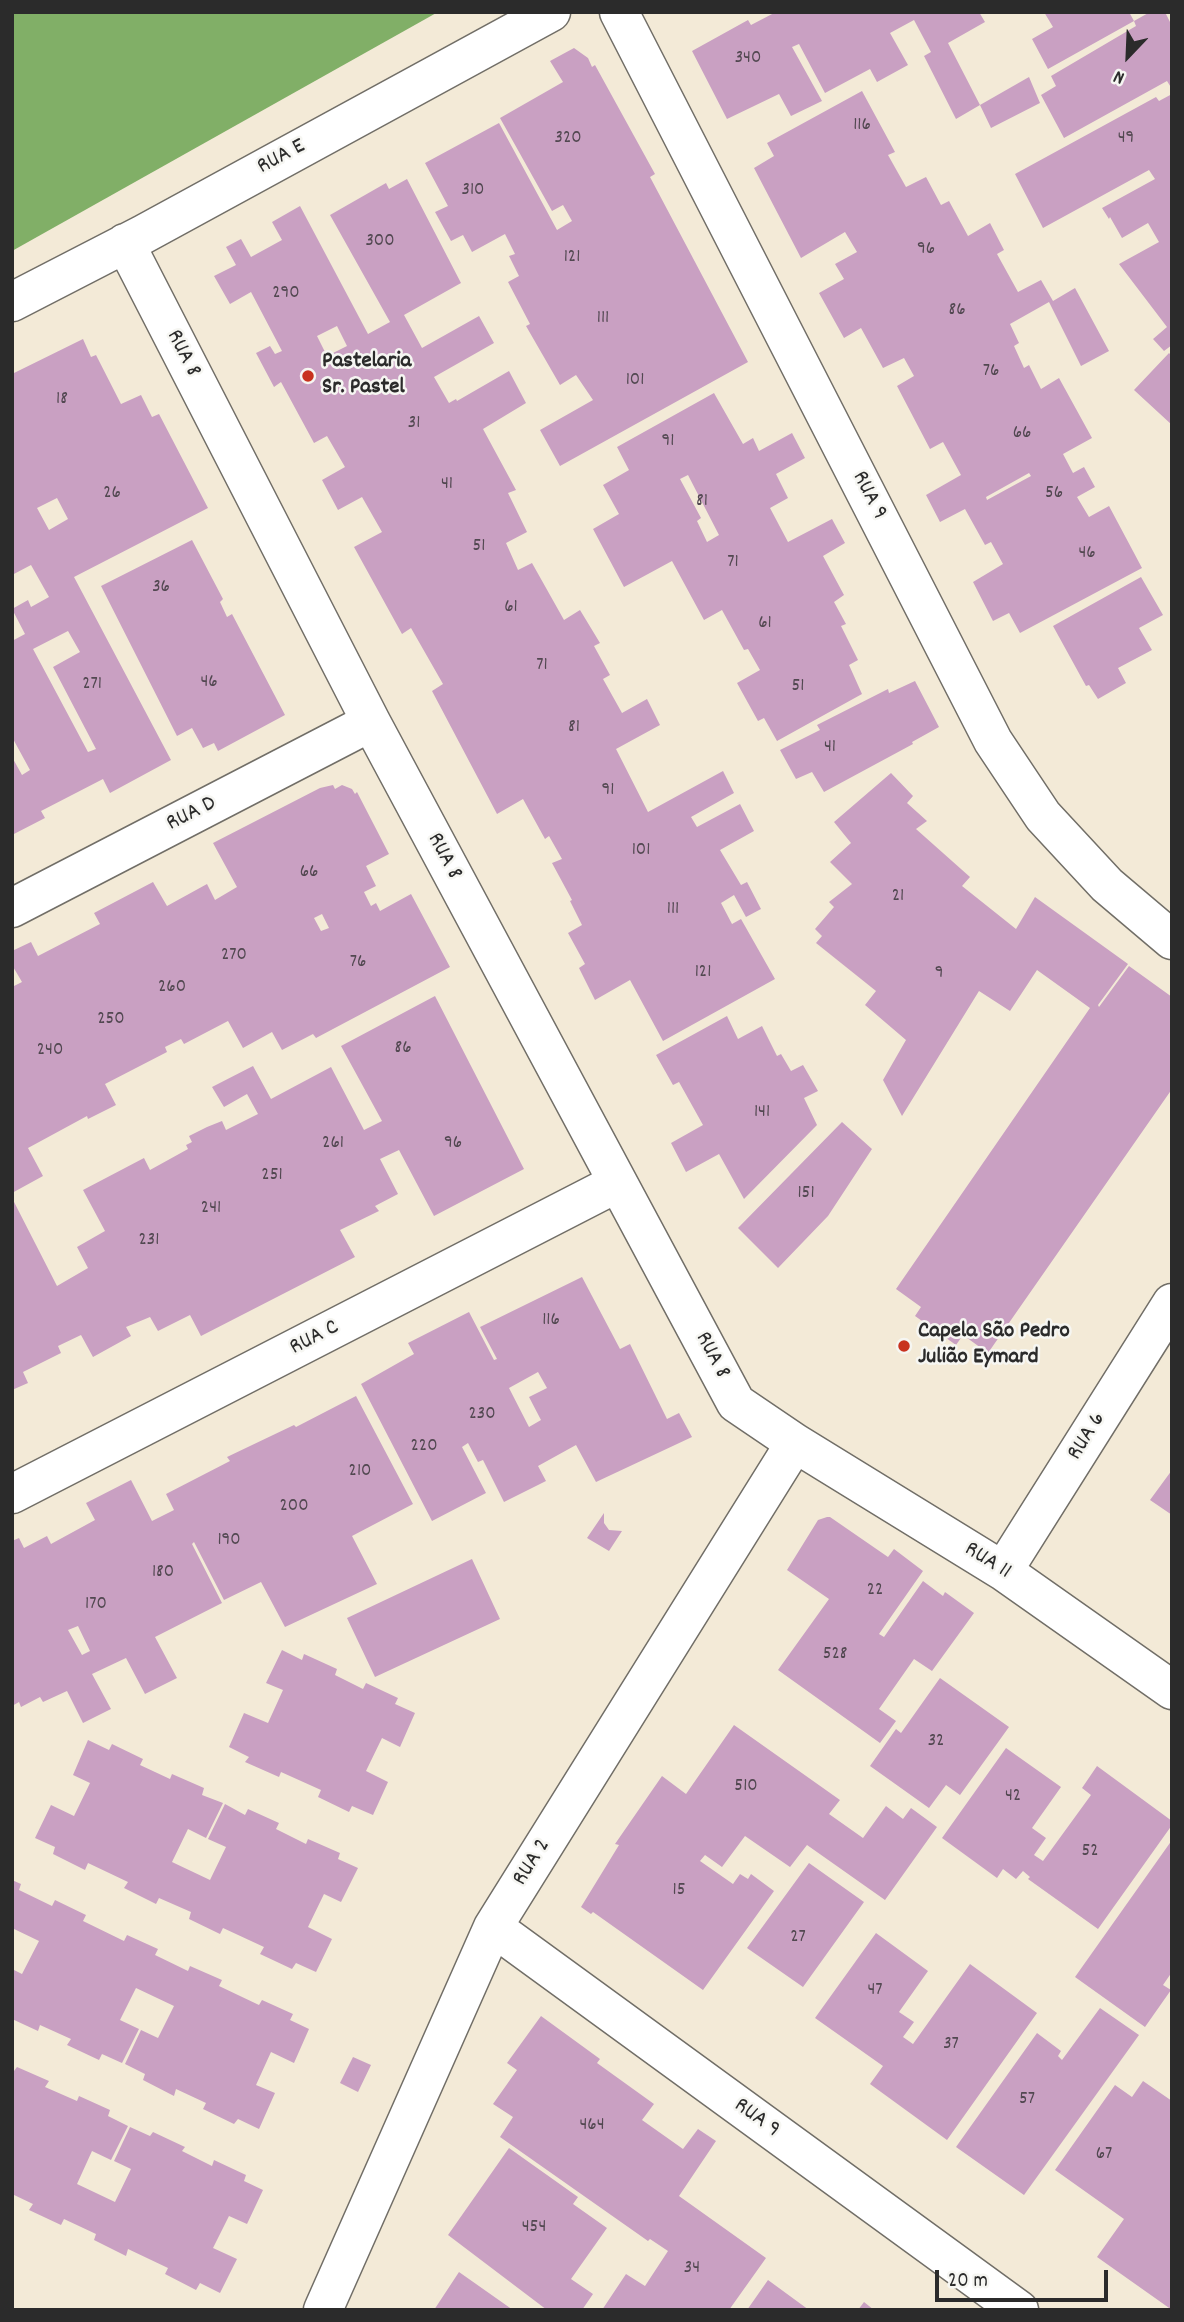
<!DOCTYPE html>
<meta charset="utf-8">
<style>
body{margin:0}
#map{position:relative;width:1184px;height:2322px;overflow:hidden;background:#f3ead7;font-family:Dekko,sans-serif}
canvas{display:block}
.frame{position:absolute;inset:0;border:14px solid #2b2b2b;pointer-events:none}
.north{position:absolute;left:1093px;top:21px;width:70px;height:70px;-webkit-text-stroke:5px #f6f6f2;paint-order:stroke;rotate:203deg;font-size:19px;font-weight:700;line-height:28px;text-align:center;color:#2b2b2b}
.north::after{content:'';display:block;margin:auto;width:24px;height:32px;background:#2b2b2b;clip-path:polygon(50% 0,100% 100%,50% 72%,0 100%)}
.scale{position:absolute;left:935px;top:2270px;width:173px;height:32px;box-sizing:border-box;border:4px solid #2b2b2b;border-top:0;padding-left:9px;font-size:21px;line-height:24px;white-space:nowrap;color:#2b2b2b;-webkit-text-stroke:5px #f6f6f2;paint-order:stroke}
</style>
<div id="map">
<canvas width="1184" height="2322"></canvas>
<div class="frame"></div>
<div class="north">N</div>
<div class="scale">20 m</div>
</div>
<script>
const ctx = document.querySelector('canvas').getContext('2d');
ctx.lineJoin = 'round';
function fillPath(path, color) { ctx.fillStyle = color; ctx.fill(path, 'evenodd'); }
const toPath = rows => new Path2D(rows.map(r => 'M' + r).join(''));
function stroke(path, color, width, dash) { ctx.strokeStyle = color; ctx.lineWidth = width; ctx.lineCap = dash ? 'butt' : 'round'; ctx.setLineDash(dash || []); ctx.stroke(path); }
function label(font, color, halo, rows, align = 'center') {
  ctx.font = font + ' Dekko,sans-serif'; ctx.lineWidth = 5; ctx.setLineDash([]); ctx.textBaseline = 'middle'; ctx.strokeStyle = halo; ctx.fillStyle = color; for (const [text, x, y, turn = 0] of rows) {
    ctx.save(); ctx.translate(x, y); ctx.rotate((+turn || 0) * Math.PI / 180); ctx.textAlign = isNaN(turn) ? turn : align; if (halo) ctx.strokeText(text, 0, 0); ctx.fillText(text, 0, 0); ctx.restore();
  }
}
fillPath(toPath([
 [12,12,438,12,12,251]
]), '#81af67');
fillPath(toPath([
 [776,12,979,12,985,22,948,43,980,105,956,119,924,56,931,52,914,20,890,33,908,65,877,82,870,69,825,93,799,44,792,47,822,101,791,116,779,94,727,119,692,51,748,20,751,25],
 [1044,12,1129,12,1134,21,1048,69,1032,39,1053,27],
 [1150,12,1165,12,1172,26,1172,89,1167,81,1064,138,1041,95,1056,86,1051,76,1136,26,1134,21],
 [574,48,588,58,592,67,595,65,655,174,650,177,748,362,560,466,540,430,593,400,576,375,560,385,526,326,530,324,508,282,519,276,509,256,515,254,505,234,472,252,463,235,451,241,435,212,448,206,425,163,499,123,557,230,572,221,563,205,552,211,500,118,563,82,550,61],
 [1029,77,1040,103,991,128,980,105],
 [862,91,895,152,888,155,906,187,926,177,941,205,949,201,968,236,990,223,1004,250,997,254,1018,292,1041,280,1053,301,1075,288,1109,351,1081,366,1049,302,1010,324,1019,343,1014,346,1024,368,1029,365,1041,389,1059,378,1092,438,1063,454,1073,473,1084,467,1095,487,1077,497,1089,517,1109,506,1142,568,1020,633,1009,613,993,621,973,582,1003,564,991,542,985,545,965,509,940,522,926,495,961,475,943,442,930,449,897,386,914,376,904,358,883,368,861,328,844,338,819,293,844,279,835,264,857,252,845,232,801,258,754,168,774,156,767,143],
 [1029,473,1031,476,987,500,986,497],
 [1172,94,1172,345,1164,351,1153,339,1167,327,1119,264,1159,242,1148,223,1122,238,1110,217,1109,219,1102,208,1155,179,1149,170,1043,228,1015,174,1156,97,1159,101],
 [407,179,461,283,404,315,422,348,479,316,494,343,434,377,449,403,456,399,457,401,509,371,526,403,483,429,516,490,508,493,527,532,506,543,518,570,532,563,564,620,580,610,600,643,594,646,610,675,603,679,622,713,647,699,660,725,616,749,648,812,723,771,734,793,691,817,697,827,740,804,754,831,720,850,741,885,747,882,761,909,746,917,734,895,721,903,732,924,741,919,775,979,663,1041,630,980,595,1000,579,968,585,964,568,933,582,925,570,901,572,900,552,863,562,859,549,836,545,839,523,799,497,814,432,691,443,684,411,628,402,634,354,547,382,532,362,497,338,510,322,480,345,467,327,436,314,443,281,382,274,387,256,353,270,346,275,354,282,351,251,292,230,304,214,276,236,265,226,247,241,239,251,257,282,240,272,222,300,206,368,334,390,322,330,215,386,183,389,189],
 [337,326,347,346,327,356,317,336],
 [83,339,91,357,96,355,121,404,141,395,152,417,159,414,208,508,74,577,171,760,110,793,103,779,41,811,45,818,12,835,12,757,22,775,30,770,12,737,12,641,25,634,12,609,28,600,31,607,49,597,31,565,12,575,12,374],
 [57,498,68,519,49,530,37,508],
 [68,631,80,652,53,667,96,749,88,752,33,649],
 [1169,353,1172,356,1172,425,1134,390],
 [714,393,743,444,753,438,759,451,792,433,805,458,776,474,788,498,770,508,788,542,832,519,845,543,823,556,844,595,834,602,846,624,841,626,858,660,849,665,862,694,777,741,764,718,758,721,737,683,760,670,748,649,744,650,722,610,704,620,672,561,624,587,593,529,619,514,603,485,629,470,617,447],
 [688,475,719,535,707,542,697,521,701,518,680,479],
 [192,540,223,599,220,602,227,617,232,614,285,715,218,751,214,743,203,748,192,728,177,736,101,586],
 [1141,577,1163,615,1139,628,1152,650,1118,668,1126,683,1098,699,1089,685,1086,686,1053,626],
 [915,681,939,727,912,742,913,744,824,792,812,772,796,779,780,750,820,730,817,725,888,689,889,693],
 [891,773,913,796,907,803,927,821,916,829,970,877,962,886,1016,929,1035,897,1128,964,1098,1005,1099,1007,1129,966,1172,997,1172,1089,988,1353,963,1335,956,1345,915,1316,921,1307,896,1289,1090,1008,1037,970,1010,1011,979,991,902,1116,883,1080,906,1040,865,1005,876,991,816,943,822,936,815,929,834,907,829,902,852,884,830,862,851,843,834,822],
 [333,785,335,789,342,785,352,789,355,794,357,792,389,854,366,866,376,886,364,892,371,906,376,903,380,911,411,894,450,967,316,1038,313,1034,282,1050,272,1032,243,1048,228,1021,184,1044,181,1039,165,1047,167,1052,105,1084,116,1105,88,1119,87,1116,28,1148,43,1176,12,1193,12,987,22,982,12,965,12,951,31,942,38,956,100,924,94,913,153,882,167,906,207,884,215,900,237,887,213,843,320,788],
 [322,914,329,928,321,931,314,918],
 [435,996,524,1169,434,1216,399,1150,380,1159,398,1194,375,1206,379,1211,340,1230,355,1257,201,1336,190,1315,158,1331,150,1317,126,1327,131,1336,93,1357,81,1335,58,1346,61,1353,23,1372,28,1383,12,1390,12,1198,57,1286,88,1268,77,1247,105,1231,83,1190,144,1158,150,1170,188,1149,186,1145,192,1142,189,1136,207,1127,222,1121,226,1130,258,1114,247,1094,224,1107,212,1087,253,1066,271,1099,331,1067,364,1130,382,1121,341,1046],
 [727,1016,738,1039,762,1026,777,1056,781,1054,791,1071,803,1065,818,1091,804,1098,817,1125,744,1199,719,1154,686,1172,671,1143,703,1125,679,1082,673,1085,656,1055],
 [842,1122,872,1149,828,1216,778,1268,738,1228],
 [582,1277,620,1349,630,1344,667,1419,679,1413,692,1437,596,1482,576,1445,538,1466,546,1481,504,1502,483,1460,478,1462,468,1443,462,1447,486,1493,432,1521,361,1384,414,1354,408,1343,469,1312,494,1360,497,1359,480,1327],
 [538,1372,547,1388,529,1397,541,1420,529,1427,509,1388],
 [356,1396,413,1504,352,1536,377,1584,285,1627,261,1582,224,1600,194,1542,192,1544,222,1603,155,1637,177,1678,145,1694,126,1658,92,1674,111,1709,83,1723,67,1691,43,1702,40,1697,21,1707,19,1702,12,1706,12,1541,19,1538,24,1548,47,1536,51,1544,95,1520,86,1503,131,1480,152,1521,174,1510,166,1494,230,1461,227,1457,294,1425,296,1427],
 [78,1626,90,1651,82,1655,68,1630],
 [1172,1470,1172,1515,1150,1500],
 [604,1513,604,1523,609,1530,622,1531,609,1551,587,1538],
 [827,1517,830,1517,888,1557,894,1549,923,1571,879,1634,884,1637,923,1581,943,1596,945,1592,974,1613,932,1671,914,1659,879,1709,896,1721,880,1743,778,1670,829,1599,787,1570,818,1520],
 [472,1559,500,1619,375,1677,347,1618],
 [282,1650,302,1660,304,1654,337,1669,335,1675,363,1689,366,1683,398,1698,395,1704,415,1713,400,1747,382,1738,366,1771,388,1782,373,1815,352,1806,349,1812,318,1797,321,1790,281,1772,279,1777,245,1762,249,1757,229,1747,244,1713,268,1723,283,1690,266,1683],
 [940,1678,1009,1727,960,1795,946,1785,929,1808,870,1766,896,1729,901,1733],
 [734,1725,840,1800,829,1814,863,1838,886,1806,903,1819,911,1808,937,1827,885,1900,807,1845,790,1867,745,1836,722,1867,705,1855,700,1861,733,1884,740,1874,748,1879,751,1874,774,1891,703,1990,593,1912,591,1914,581,1907,619,1845,615,1844,662,1776,686,1794],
 [88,1740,109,1750,112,1744,143,1759,140,1765,170,1779,172,1774,204,1788,202,1795,223,1803,206,1838,188,1829,172,1862,210,1880,226,1847,208,1839,225,1804,245,1815,248,1809,279,1823,276,1829,306,1844,308,1839,340,1853,338,1859,358,1868,341,1902,324,1894,308,1927,332,1939,316,1972,296,1963,292,1969,260,1954,264,1947,223,1928,220,1934,189,1919,191,1912,159,1898,156,1904,124,1888,128,1882,88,1863,85,1870,53,1854,55,1847,35,1838,51,1805,74,1816,90,1783,73,1775],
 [1006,1748,1061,1787,1032,1828,1046,1838,1034,1855,1043,1861,1091,1795,1082,1788,1097,1766,1172,1821,1172,1825,1098,1929,1028,1879,1030,1877,1023,1871,1016,1879,1003,1869,997,1878,942,1838],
 [1172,1840,1172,1972,1163,1985,1171,1990,1145,2027,1075,1977],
 [809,1863,864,1902,803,1987,747,1948],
 [12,1880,21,1884,19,1890,52,1906,55,1900,86,1915,83,1921,124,1941,127,1935,158,1949,155,1955,188,1971,190,1966,222,1980,219,1986,259,2005,262,2000,293,2014,290,2020,309,2029,294,2063,271,2052,256,2085,275,2093,259,2129,238,2119,234,2124,203,2109,206,2103,176,2089,174,2096,143,2080,145,2074,125,2064,141,2030,158,2038,174,2006,136,1988,120,2020,139,2029,122,2063,102,2054,99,2060,67,2045,71,2039,40,2025,38,2031,12,2019,12,1969,22,1974,39,1941,12,1928],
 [876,1933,928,1971,899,2012,914,2022,903,2037,913,2044,970,1964,1037,2013,947,2140,870,2084,883,2066,815,2018],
 [1100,2008,1139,2035,1024,2195,956,2147,1037,2033,1061,2051,1058,2056,1062,2060],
 [541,2016,600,2059,597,2063,654,2104,642,2120,683,2149,698,2129,716,2141,679,2196,766,2258,729,2310,602,2310,626,2274,645,2286,668,2251,650,2239,648,2241,500,2137,513,2117,493,2104,517,2070,507,2063],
 [353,2057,371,2065,358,2092,340,2083],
 [17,2067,49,2081,45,2087,77,2101,79,2096,110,2110,108,2116,128,2126,111,2160,92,2151,77,2184,115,2202,131,2169,114,2161,130,2127,150,2136,153,2132,185,2147,182,2151,212,2166,214,2160,246,2175,244,2181,263,2190,247,2224,229,2216,213,2248,237,2259,220,2293,200,2283,196,2290,165,2274,168,2268,128,2249,126,2256,94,2240,96,2234,64,2219,61,2225,29,2210,33,2204,12,2194,12,2071,14,2071],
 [1143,2081,1172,2101,1172,2310,1097,2257,1124,2219,1055,2170,1115,2085,1132,2097],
 [509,2148,578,2197,573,2204,607,2228,571,2279,593,2294,582,2310,547,2310,448,2235],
 [459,2272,513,2310,434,2310],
 [768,2280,809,2310,747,2310],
 [864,2302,874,2310,858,2310]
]), '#c9a0c2');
const minor = toPath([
 [619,12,993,741,1043,816,1107,885,1172,940],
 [125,243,371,722,736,1403,795,1443,1003,1571,1172,1690],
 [12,302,142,235,551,12],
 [12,908,371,722],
 [12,1494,617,1183],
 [1003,1571,1172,1303],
 [493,1927,1019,2310],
 [323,2310,493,1927,795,1443]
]);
stroke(minor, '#716e67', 41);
stroke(minor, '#fff', 38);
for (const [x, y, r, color] of [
 [308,376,7,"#c8321e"],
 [904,1346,7,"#c8321e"]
]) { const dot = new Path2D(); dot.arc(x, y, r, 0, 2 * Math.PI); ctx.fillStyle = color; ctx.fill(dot); stroke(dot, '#f6f6f2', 2.5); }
label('19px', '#524851', null, [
 ["340",748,59],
 ["116",862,126],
 ["320",568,139],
 ["49",1126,139],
 ["310",473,191],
 ["300",380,242],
 ["96",926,250],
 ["121",572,258],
 ["290",286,294],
 ["86",957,311],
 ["111",603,319],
 ["76",991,372],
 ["101",635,381],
 ["18",62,400],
 ["31",414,424],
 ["66",1022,434],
 ["91",668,442],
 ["41",447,485],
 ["26",112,494],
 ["56",1054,494],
 ["81",702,502],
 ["51",479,547],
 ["46",1087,554],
 ["71",733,563],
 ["36",161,588],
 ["61",511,608],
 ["61",765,624],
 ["71",542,666],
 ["46",209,683],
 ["271",92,685],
 ["51",798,687],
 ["81",574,728],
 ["41",830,748],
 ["91",608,791],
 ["101",641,851],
 ["66",309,873],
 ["21",898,897],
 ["111",673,910],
 ["270",234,956],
 ["76",358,963],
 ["121",703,973],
 ["9",939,974],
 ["260",172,988],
 ["250",111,1020],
 ["86",403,1049],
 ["240",50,1051],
 ["141",762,1113],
 ["261",333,1144],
 ["96",453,1144],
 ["251",272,1176],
 ["151",806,1194],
 ["241",211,1209],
 ["231",149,1241],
 ["116",551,1321],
 ["230",482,1415],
 ["220",424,1447],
 ["210",360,1472],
 ["200",294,1507],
 ["190",229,1541],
 ["180",163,1573],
 ["22",875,1591],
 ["170",96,1605],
 ["528",835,1655],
 ["32",936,1742],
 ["510",746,1787],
 ["42",1013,1797],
 ["52",1090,1852],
 ["15",679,1891],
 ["27",798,1938],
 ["47",875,1991],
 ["37",951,2045],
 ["57",1027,2100],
 ["464",592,2126],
 ["67",1104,2155],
 ["454",534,2228],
 ["34",692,2269]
]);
label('23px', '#2b2b2b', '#f6f6f2', [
 ["RUA E",282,158,-28],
 ["RUA 8",182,354,63],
 ["RUA 9",868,496,63],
 ["RUA D",192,815,-27],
 ["RUA 8",443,857,62],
 ["RUA C",315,1339,-27],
 ["RUA 8",711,1356,62],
 ["RUA 6",1088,1437,-58],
 ["RUA 11",987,1562,32],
 ["RUA 2",533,1863,-58],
 ["RUA 9",756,2119,36]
]);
label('bold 23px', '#2b2b2b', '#f6f6f2', [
 ["Pastelaria",322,363],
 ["Sr. Pastel",322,389],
 ["Capela São Pedro",918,1333],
 ["Julião Eymard",918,1359]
], 'left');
</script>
